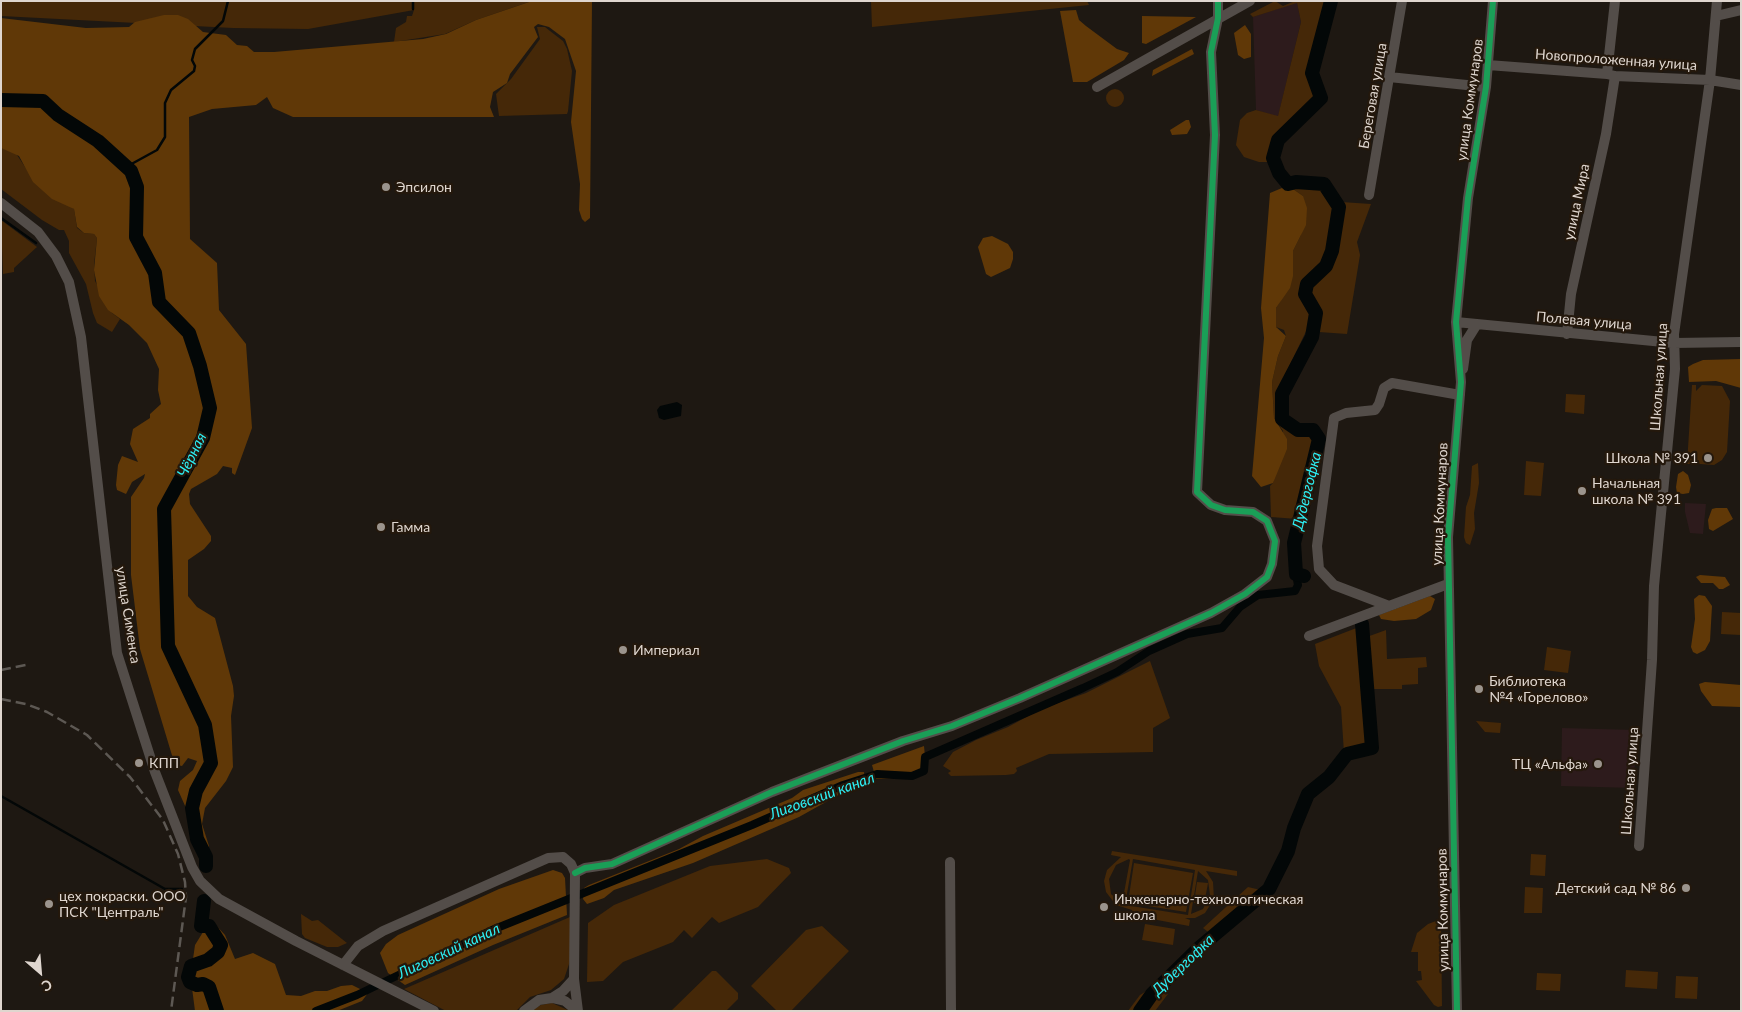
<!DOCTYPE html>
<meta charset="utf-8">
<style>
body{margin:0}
#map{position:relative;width:1742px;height:1012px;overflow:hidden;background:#1e1812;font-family:Lato,sans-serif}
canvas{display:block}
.frame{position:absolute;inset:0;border:2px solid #dfd6cf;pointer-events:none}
.north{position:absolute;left:15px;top:947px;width:50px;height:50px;-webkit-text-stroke:4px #24180c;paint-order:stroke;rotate:153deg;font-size:14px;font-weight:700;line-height:20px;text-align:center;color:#dfd6cf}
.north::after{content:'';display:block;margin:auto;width:18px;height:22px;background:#dfd6cf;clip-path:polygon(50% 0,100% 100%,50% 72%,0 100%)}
</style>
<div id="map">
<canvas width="1742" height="1012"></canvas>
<div class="frame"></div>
<div class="north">С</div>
</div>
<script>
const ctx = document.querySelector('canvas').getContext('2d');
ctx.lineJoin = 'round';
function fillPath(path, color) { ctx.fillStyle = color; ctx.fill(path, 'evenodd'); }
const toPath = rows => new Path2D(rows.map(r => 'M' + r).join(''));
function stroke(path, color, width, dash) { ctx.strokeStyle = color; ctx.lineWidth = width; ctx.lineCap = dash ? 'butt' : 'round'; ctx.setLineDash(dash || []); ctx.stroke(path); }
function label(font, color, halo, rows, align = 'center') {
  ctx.font = font + ' Lato,sans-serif'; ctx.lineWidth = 4.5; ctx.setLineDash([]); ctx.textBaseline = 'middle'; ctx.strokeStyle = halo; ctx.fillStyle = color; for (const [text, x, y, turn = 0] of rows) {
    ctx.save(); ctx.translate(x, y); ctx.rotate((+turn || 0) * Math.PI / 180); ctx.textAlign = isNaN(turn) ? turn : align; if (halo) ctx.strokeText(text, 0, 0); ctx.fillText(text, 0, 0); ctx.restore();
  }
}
fillPath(toPath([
 [1297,2,1301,22,1278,117,1256,110,1253,17],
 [1685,503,1706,504,1703,534,1690,533,1685,512],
 [1562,728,1636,730,1634,788,1561,786]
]), '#2d1b1c');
fillPath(toPath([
 [1,1,532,1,476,20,445,34,394,42,396,28,406,22,407,16,412,16,414,10,308,29,233,28,1,16],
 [871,1,1087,1,1089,5,872,27],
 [1275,1,1283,6,1295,1,1328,1,1311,62,1311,75,1318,98,1276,139,1271,158,1267,162,1259,162,1244,157,1236,145,1240,120,1247,113,1256,110,1278,116,1301,22,1297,3,1253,17,1250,14],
 [537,27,545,27,550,31,563,41,567,49,572,71,568,111,567,114,499,116,496,94,511,79,540,39],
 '1106 98a9 9 0 1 1 18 0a9 9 0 1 1-18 0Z',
 [1,148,15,152,29,173,74,209,77,228,84,233,94,234,97,238,94,264,95,281,112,313,120,319,112,332,97,323,93,313,86,284,69,253,69,241,64,230,59,230,42,220,1,189],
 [1295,185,1306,185,1320,189,1335,205,1326,259,1308,276,1302,287,1302,294,1313,317,1278,389,1278,417,1285,428,1312,437,1315,444,1312,464,1305,482,1297,519,1271,517,1270,486,1273,483,1283,431,1274,418,1272,382,1278,356,1286,336,1284,330,1276,327,1276,308,1280,302,1293,251,1301,235,1303,196,1293,189],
 [1341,202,1371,204,1357,242,1360,255,1347,334,1319,332,1316,337,1314,334,1319,322,1319,311,1309,298,1310,285,1326,268,1333,254],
 [1,220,37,247,14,268,14,272,3,274],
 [1692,385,1696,385,1696,391,1702,385,1722,386,1730,401,1727,452,1722,460,1714,465,1700,464,1692,458,1691,464,1687,464],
 [1566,394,1585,395,1584,414,1565,412],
 [1526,461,1544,463,1541,496,1524,495],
 [1478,463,1479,483,1474,513,1475,529,1470,545,1466,543,1464,537,1466,507,1470,495,1472,466],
 [1722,612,1741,613,1741,635,1721,634],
 [1359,627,1369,747,1344,753,1341,707,1319,666,1315,644],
 [1386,630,1387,659,1426,657,1427,667,1418,668,1418,684,1402,685,1402,689,1368,689,1364,638],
 [1547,647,1571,651,1568,673,1544,670],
 [1150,661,1170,718,1153,728,1153,752,1049,754,1016,768,1017,771,1014,774,1006,775,951,776,948,773,951,771,943,766,953,752,976,740,1008,727,1041,709,1086,693],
 [1476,721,1501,723,1500,733,1485,732],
 [1112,851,1237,871,1237,876,1206,871,1213,882,1214,899,1205,913,1195,918,1185,918,1190,920,1189,926,1131,915,1132,910,1116,905,1106,892,1104,881,1107,870,1121,857,1111,855],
 [1129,859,1130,860,1122,904,1111,894,1109,879,1116,865],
 [1133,859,1195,870,1188,915,1125,905],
 [1198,871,1208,880,1210,895,1203,909,1191,914],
 [1531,854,1546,855,1545,876,1530,875],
 [767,859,789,868,791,873,758,907,719,923,712,917,692,938,684,930,673,942,623,962,603,981,587,982,588,923,614,905,710,866],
 [1134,863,1193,873,1186,912,1128,903],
 [1197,882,1208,883,1204,905,1194,903],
 [1248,887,1265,891,1212,935,1203,928],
 [1525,887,1543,888,1542,913,1524,913],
 [301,914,312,921,318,920,347,943,338,947,327,947,305,938,302,934],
 [570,917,570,961,564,979,551,990,530,997,516,1011,446,1011,404,989],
 [1436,921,1441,921,1442,1006,1438,1007,1434,1005,1416,981,1422,980,1421,971,1418,971,1418,952,1411,952,1417,933,1428,924],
 [1145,924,1175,929,1173,945,1142,940],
 [822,926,849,951,791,1011,777,1011,751,986,806,930],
 [1626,970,1658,972,1657,989,1625,987],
 [712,971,716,971,738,993,738,999,726,1011,671,1011],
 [1537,973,1561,974,1560,991,1536,990],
 [1676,976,1698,977,1697,999,1675,998],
 [1148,990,1168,994,1155,1011,1128,1011,1140,995],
 [552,1003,570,1011,531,1011,541,1005]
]), '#452808');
fillPath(toPath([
 [532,1,592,1,590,218,585,222,582,219,579,210,580,184,571,122,576,71,565,39,549,27,538,24,534,27,538,37,510,74,507,83,493,92,490,107,494,117,293,117,273,108,267,97,256,105,212,109,189,117,190,239,217,263,219,310,246,344,252,428,235,475,232,473,232,468,223,466,217,474,191,489,189,494,190,504,211,536,211,541,204,549,188,560,188,596,197,607,215,618,233,686,234,696,231,716,233,767,226,781,205,808,202,824,209,846,208,851,198,851,190,834,186,808,178,790,180,781,193,770,197,761,188,758,182,766,177,765,174,762,140,649,131,575,131,497,144,478,145,474,132,482,126,494,117,490,116,485,118,465,122,456,138,462,130,444,133,429,150,418,150,414,161,404,158,390,159,369,147,343,129,325,108,310,99,296,94,270,97,238,94,234,84,233,77,227,74,209,52,199,33,182,19,156,1,148,1,18,86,28,129,27,135,22,164,15,178,15,188,19,203,32,226,35,237,45,247,46,254,52,274,52,423,39,446,34,476,20],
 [1076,10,1079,20,1086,26,1117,49,1129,53,1124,60,1087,82,1073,82,1060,11],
 [1142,16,1196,17,1146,44,1142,43],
 [1245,25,1251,34,1251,57,1244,59,1238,55,1234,33],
 [1192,49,1194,54,1152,76,1153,70],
 [1186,120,1189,120,1191,127,1187,134,1172,135,1170,130],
 [1282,188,1293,189,1303,196,1307,208,1306,225,1293,251,1293,276,1290,288,1276,308,1276,327,1286,336,1278,356,1272,382,1274,418,1287,439,1287,449,1273,483,1261,487,1252,476,1264,338,1261,308,1270,193],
 [992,236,1008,244,1013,252,1013,259,1010,268,991,277,986,274,978,247,983,238],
 [1741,359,1741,388,1716,381,1689,382,1688,367,1693,364,1703,360],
 [1683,471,1688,475,1691,485,1689,493,1683,494,1677,493,1676,487,1678,474],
 [1716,508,1727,508,1733,519,1713,531,1709,529,1708,520,1712,509],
 [1700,575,1725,577,1730,585,1723,589,1719,589,1713,583,1701,583,1696,577],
 [1699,595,1705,596,1712,606,1710,641,1705,650,1697,654,1693,652,1691,647,1695,619,1694,599],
 [1430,596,1435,599,1431,610,1416,619,1394,621,1381,619,1379,615],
 [1705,682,1741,685,1741,707,1712,706,1701,691,1699,684],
 [924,746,926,767,920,777,876,779,872,765],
 [858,772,864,772,865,785,842,793,799,817,693,863,614,890,604,898,587,904,583,899,584,888,589,885,679,849,703,836,792,798,803,790],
 [553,870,562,873,565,878,567,915,493,945,405,985,388,973,380,953,386,944,398,935,499,889],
 [214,923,225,935,235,959,253,953,275,964,286,995,301,996,315,991,327,991,341,986,352,985,368,993,362,1001,337,1011,195,1011,192,988,187,978,192,966,195,945,208,924]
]), '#603807');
fillPath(toPath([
 [677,402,682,405,681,416,664,420,659,418,657,410,660,406]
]), '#030707');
stroke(toPath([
 [413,1,413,9],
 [126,167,157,150,165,137,165,103,171,90,194,71,195,66,192,60,195,49,223,21,228,1],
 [1,218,36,243],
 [1,796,165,889,182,889]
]), '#030707', 2.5);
stroke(toPath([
 [316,1011,357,995,492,930,752,825,843,785,877,774,912,776,924,771,925,757,1083,688,1117,672,1149,651,1187,634,1222,628,1240,607,1258,595,1295,591,1298,585,1296,574]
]), '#030707', 8);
stroke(toPath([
 [1,100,43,101,58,115,98,141,131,171,137,187,136,237,155,273,159,302,189,333,200,366,210,408,203,438,164,509,168,646,205,725,211,763,196,791,192,808,197,839,206,857,206,866],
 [1304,576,1296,574,1294,543,1319,439,1313,430,1298,430,1282,419,1282,394,1312,337,1316,313,1305,294,1307,284,1326,266,1332,251,1339,207,1324,184,1296,182,1288,184,1279,173,1273,158,1278,140,1321,98,1312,73,1331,1],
 [204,901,201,926,209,926,221,945,218,952,208,960,191,966,188,977,190,982,197,985,203,984,209,987,217,1011],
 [1140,1011,1152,994,1200,947,1269,889,1288,851,1294,828,1308,794,1329,777,1347,754,1372,748,1362,624]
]), '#030707', 14);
stroke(toPath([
 [1716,16,1741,10],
 [1488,65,1607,74,1615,76,1710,80,1741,85],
 [1607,74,1615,1],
 [1389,77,1486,87],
 [1097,87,1250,1],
 [1369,195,1402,1],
 [1,203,38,232,56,256,69,282,81,337,117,653,155,772,192,867,200,881,219,899,296,941,434,1011],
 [1456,322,1674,343,1741,342],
 [1567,334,1571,294,1606,134,1615,76],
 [1463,369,1467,340,1477,324],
 [1389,606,1334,585,1319,569,1317,546,1334,418,1346,413,1375,410,1379,404,1384,388,1392,383,1460,395],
 [1309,636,1448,584],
 [1639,846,1652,660,1654,586,1675,369,1674,334,1710,80,1717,1],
 [950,862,951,1011],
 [575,873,585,868,612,864,772,792,903,741,952,726,1020,698,1211,613,1245,594,1267,577,1272,564,1275,541,1267,521,1253,512,1225,510,1211,505,1197,492,1215,135,1211,52,1218,18,1218,1],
 [343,965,358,946,383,931,548,858,563,857,571,864,575,873,574,979,578,1011],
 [552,998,563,991,574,979],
 [524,1011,539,1000,552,998,565,1001,577,1011],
 [1457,1011,1448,537,1461,382,1456,322,1468,198,1486,87,1493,1]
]), '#534d49', 10);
stroke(toPath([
 [1,670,30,664],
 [1,699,26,704,47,712,87,735,130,777,163,820,178,854,185,882,186,897,171,1011]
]), '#5d5853', 2.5, [10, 5]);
stroke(toPath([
 [575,873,585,868,612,864,772,792,903,741,952,726,1020,698,1211,613,1245,594,1267,577,1272,564,1275,541,1267,521,1253,512,1225,510,1211,505,1197,492,1215,135,1211,52,1218,18,1218,1],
 [1457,1011,1448,537,1461,382,1456,322,1468,198,1486,87,1493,1]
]), '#1a9f57', 6);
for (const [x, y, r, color] of [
 [386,187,5,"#9b948d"],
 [1708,458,5,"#9b948d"],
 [1582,491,5,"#9b948d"],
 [381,527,5,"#9b948d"],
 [623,650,5,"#9b948d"],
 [1479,689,5,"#9b948d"],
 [139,763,5,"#9b948d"],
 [1598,764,5,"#9b948d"],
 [1686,888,5,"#9b948d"],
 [49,904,5,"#9b948d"],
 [1104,907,5,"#9b948d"]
]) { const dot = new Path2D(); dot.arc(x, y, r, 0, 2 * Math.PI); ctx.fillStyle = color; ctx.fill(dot); stroke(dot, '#24180c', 2); }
label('14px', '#dfd6cf', '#24180c', [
 ["Новопроложенная улица",1616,60,4],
 ["Береговая улица",1373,96,-80],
 ["улица Коммунаров",1470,100,-82],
 ["улица Мира",1577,202,-78],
 ["Полевая улица",1584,321,5],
 ["Школьная улица",1659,377,-86],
 ["улица Коммунаров",1440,504,-87],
 ["улица Сименса",128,615,81],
 ["Школьная улица",1630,781,-86],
 ["улица Коммунаров",1443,910,-91]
]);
label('14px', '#dfd6cf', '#24180c', [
 ["Эпсилон",396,187],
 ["Школа № 391",1698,458,"right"],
 ["Начальная",1592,483],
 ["школа № 391",1592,499],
 ["Гамма",391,527],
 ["Империал",633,650],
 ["Библиотека",1489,681],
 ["№4 «Горелово»",1489,697],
 ["КПП",149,763],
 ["ТЦ «Альфа»",1588,764,"right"],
 ["Детский сад № 86",1676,888,"right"],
 ["цех покраски. ООО",59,896],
 ["ПСК \"Централь\"",59,912],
 ["Инженерно-технологическая",1114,899],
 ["школа",1114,915]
], 'left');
label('italic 15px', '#2deff4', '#24180c', [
 ["Чёрная",192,455,-64],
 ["Дудергофка",1307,491,-76],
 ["Лиговский канал",822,796,-20],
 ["Лиговский канал",449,951,-25],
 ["Дудергофка",1183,965,-44]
]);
</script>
